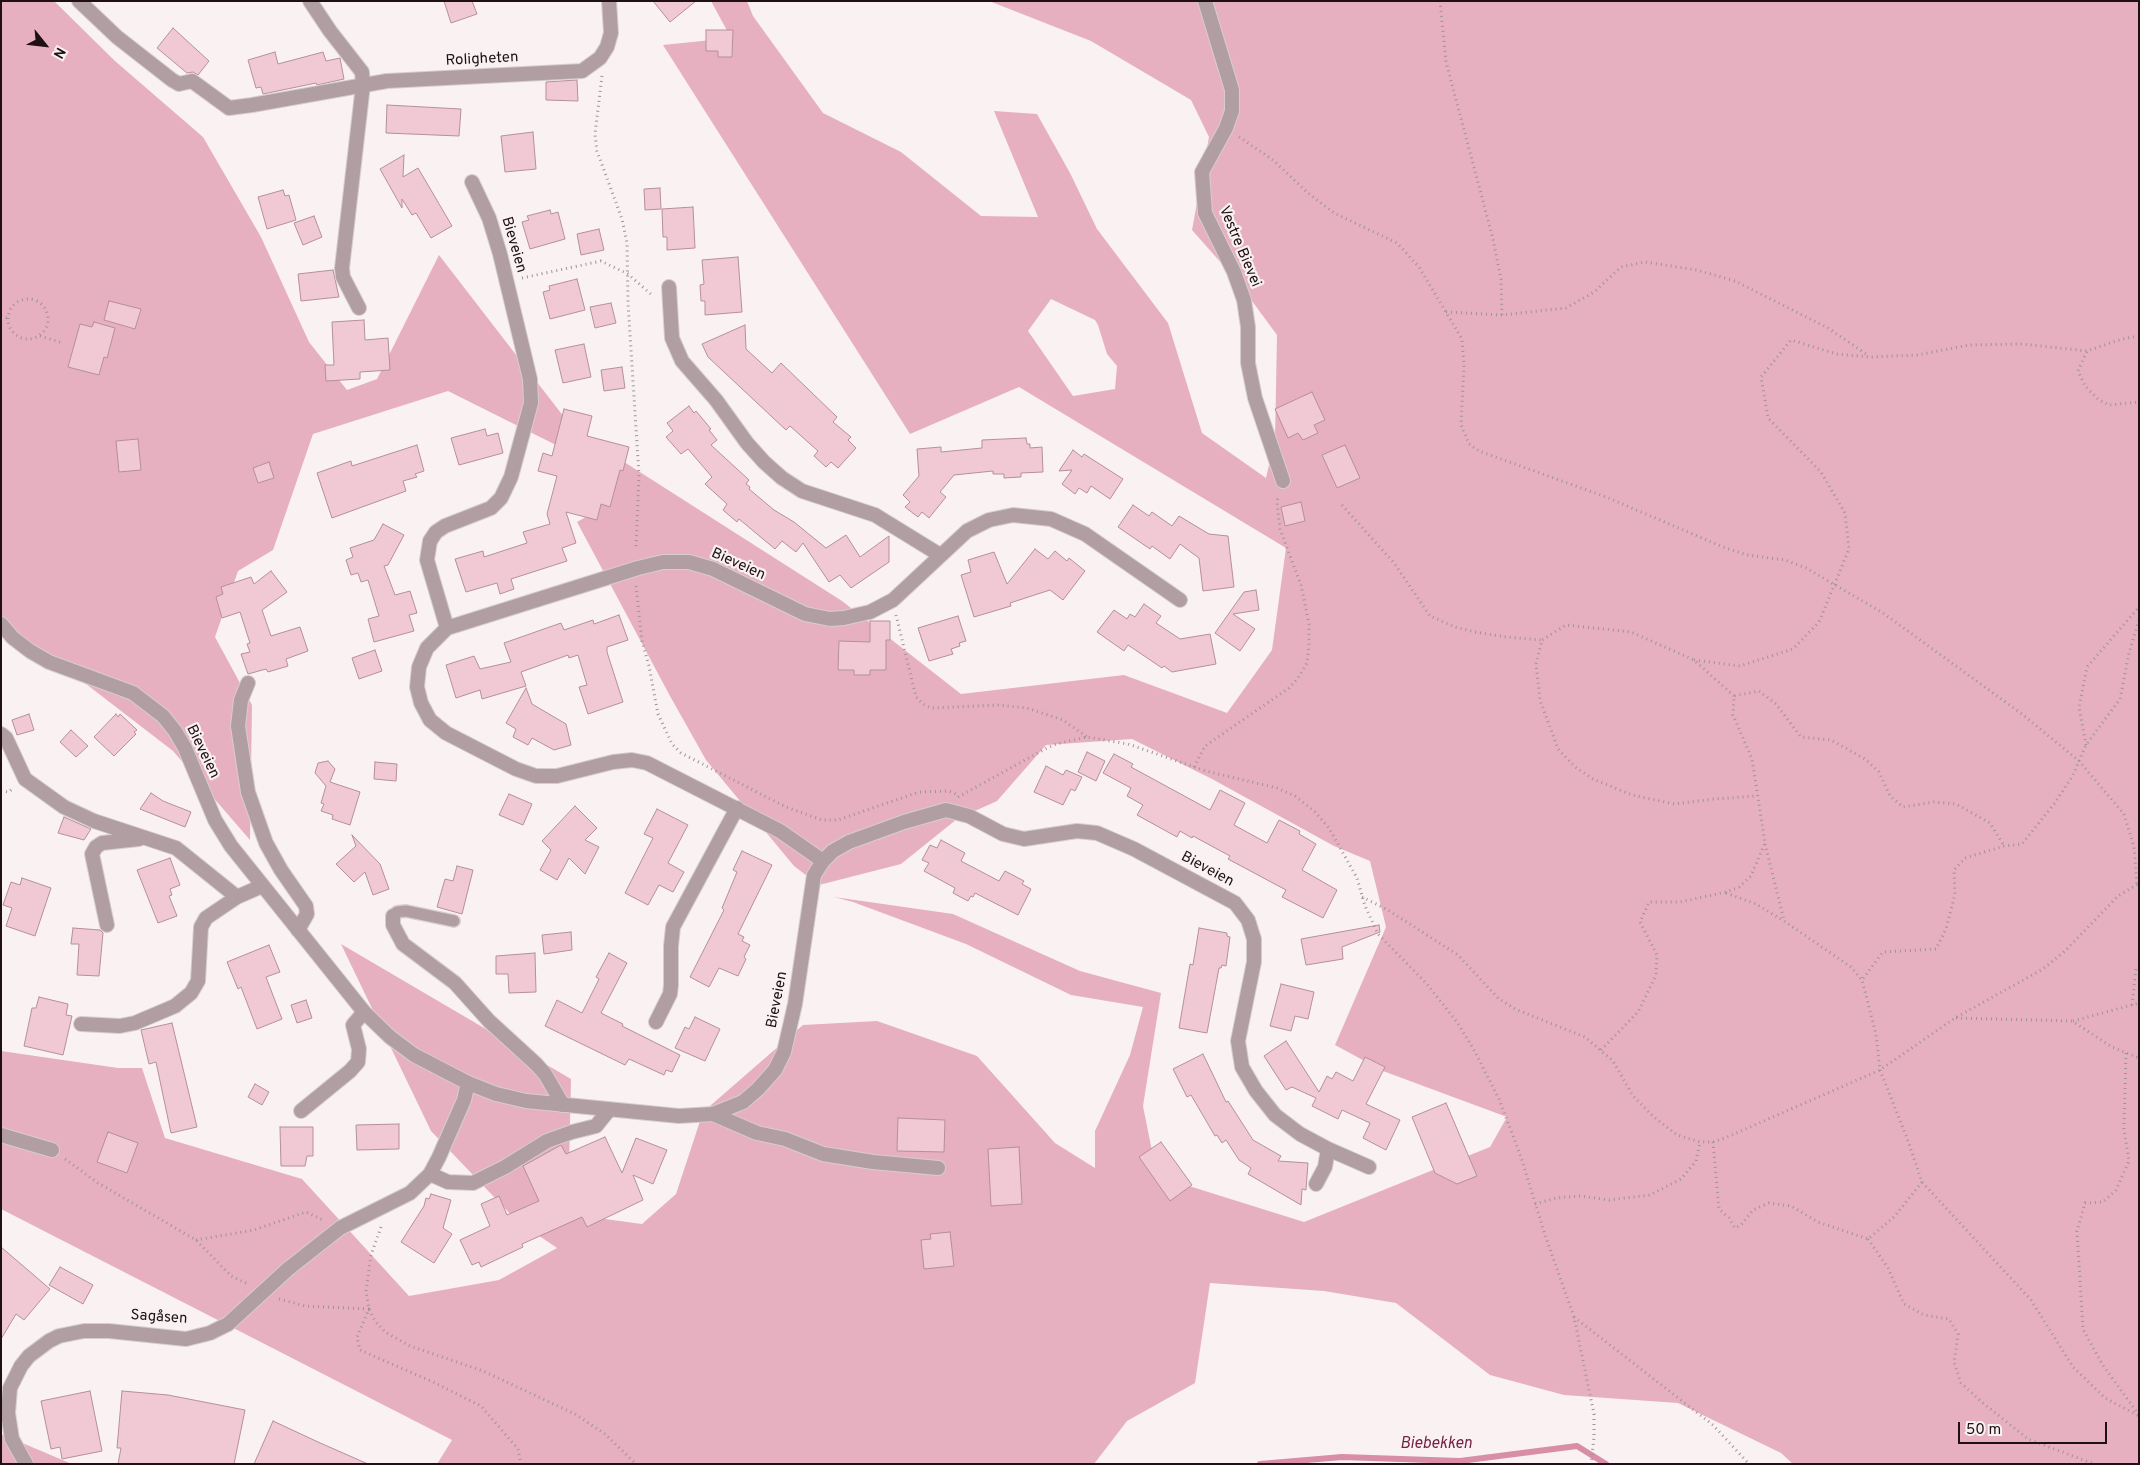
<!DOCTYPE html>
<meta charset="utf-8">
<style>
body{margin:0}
#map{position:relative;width:2140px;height:1465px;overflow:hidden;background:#faf1f3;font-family:Overpass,sans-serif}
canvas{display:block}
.frame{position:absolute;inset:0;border:2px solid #1e1015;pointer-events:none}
.north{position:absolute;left:20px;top:20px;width:50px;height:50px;-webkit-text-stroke:4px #faf1f3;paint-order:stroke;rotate:119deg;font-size:14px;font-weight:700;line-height:20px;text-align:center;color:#1e1015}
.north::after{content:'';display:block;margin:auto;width:18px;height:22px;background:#1e1015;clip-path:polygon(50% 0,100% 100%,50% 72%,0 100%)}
.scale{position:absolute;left:1958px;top:1422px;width:149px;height:22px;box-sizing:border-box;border:2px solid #1e1015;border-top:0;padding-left:6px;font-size:15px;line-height:18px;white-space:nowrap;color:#1e1015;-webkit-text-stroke:4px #faf1f3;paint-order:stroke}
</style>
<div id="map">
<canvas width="2140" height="1465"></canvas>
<div class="frame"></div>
<div class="north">N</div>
<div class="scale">50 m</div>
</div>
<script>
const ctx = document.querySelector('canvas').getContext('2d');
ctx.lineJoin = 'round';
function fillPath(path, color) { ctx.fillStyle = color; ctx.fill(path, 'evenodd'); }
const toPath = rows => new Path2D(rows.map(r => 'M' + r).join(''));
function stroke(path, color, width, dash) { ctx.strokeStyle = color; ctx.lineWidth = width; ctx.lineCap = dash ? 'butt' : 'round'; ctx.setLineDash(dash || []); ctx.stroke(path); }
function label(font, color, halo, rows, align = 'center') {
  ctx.font = font + ' Overpass,sans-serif'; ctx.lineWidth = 4.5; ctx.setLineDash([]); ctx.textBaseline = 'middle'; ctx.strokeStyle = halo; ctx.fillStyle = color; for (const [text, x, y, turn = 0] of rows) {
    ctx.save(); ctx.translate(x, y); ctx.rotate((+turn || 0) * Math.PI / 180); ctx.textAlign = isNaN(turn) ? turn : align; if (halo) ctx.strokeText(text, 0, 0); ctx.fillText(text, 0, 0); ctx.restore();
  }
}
fillPath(toPath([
 [1,1,54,1,115,61,203,137,261,237,309,342,347,390,377,379,439,255,574,430,842,601,961,694,1124,675,1227,713,1272,650,1286,548,1019,387,910,434,663,45,731,38,711,1,747,1,753,16,823,113,901,152,981,216,1038,217,994,111,1037,114,1070,173,1097,229,1168,323,1202,433,1266,478,1275,439,1277,335,1238,282,1192,230,1209,137,1191,100,1091,41,989,1,2139,1,2139,1464,1793,1464,1781,1453,1678,1403,1564,1395,1490,1375,1396,1303,1324,1291,1210,1283,1195,1383,1127,1421,1094,1464,437,1464,452,1440,1,1209,1,1051,118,1068,142,1068,165,1138,302,1179,409,1296,499,1280,557,1248,516,1220,431,1131,341,944,571,1079,568,1214,642,1224,676,1194,703,1112,803,1025,877,1021,977,1056,1055,1143,1095,1168,1095,1131,1130,1055,1143,1007,1071,995,966,944,853,902,834,897,953,914,1080,971,1161,993,1143,1106,1157,1176,1304,1222,1490,1147,1507,1117,1383,1071,1335,1045,1386,927,1370,861,1334,846,1212,779,1132,739,1046,745,997,801,957,819,901,864,819,885,794,866,706,760,670,696,577,522,598,510,605,497,588,461,448,391,313,434,273,550,238,571,215,637,252,705,250,840,173,751,77,677,1,625],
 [1051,299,1095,320,1098,325,1107,354,1117,366,1115,389,1073,396,1028,331],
 [1,1434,72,1464,1,1464]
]), '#e7b0c1');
stroke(toPath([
 [1260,1464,1342,1457,1460,1461,1577,1446,1606,1464]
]), '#d78ea6', 6);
const building = toPath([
 [444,1,472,1,477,14,451,23,444,1],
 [653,1,696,1,670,22,653,1],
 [173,28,209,61,198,75,193,72,187,73,157,48,173,28],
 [706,30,733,30,732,57,718,57,718,51,706,51,706,30],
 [275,52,278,64,323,52,326,61,340,58,344,79,317,85,316,83,263,94,261,87,256,88,248,60,275,52],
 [577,80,578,101,546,100,546,82,577,80],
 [387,105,461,109,459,136,386,133,387,105],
 [533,132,536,169,505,172,501,136,533,132],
 [404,155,403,177,418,168,452,226,431,238,416,213,412,215,402,199,402,208,380,169,404,155],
 [660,188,661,209,645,210,644,189,660,188],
 [283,190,285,196,289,195,296,220,267,229,258,197,283,190],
 [693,207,695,248,667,250,667,237,663,237,662,209,693,207],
 [550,210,551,214,558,212,565,239,530,249,522,222,529,220,527,216,550,210],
 [314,216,322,237,303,245,294,223,314,216],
 [599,229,604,250,581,255,577,234,599,229],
 [738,257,742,312,705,315,705,301,701,301,700,285,704,284,702,260,738,257],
 [333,270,339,297,301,301,298,274,333,270],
 [577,279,585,310,550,319,543,292,550,290,549,286,577,279],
 [109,301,141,309,135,329,104,320,109,301],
 [611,303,616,323,595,328,590,307,611,303],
 [364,320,365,340,388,338,390,370,360,372,360,379,326,381,325,365,334,365,332,322,364,320],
 [94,322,115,328,107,358,104,357,99,375,68,367,80,324,92,327,94,322],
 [745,325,746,349,772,373,781,363,837,417,833,422,851,437,848,440,856,448,838,468,831,462,826,467,814,456,818,451,790,426,786,430,708,357,702,344,745,325],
 [584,344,591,377,563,383,555,350,584,344],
 [622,367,625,388,604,391,601,370,622,367],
 [1312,392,1325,420,1314,425,1318,433,1303,440,1298,433,1288,438,1275,409,1312,392],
 [689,406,694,413,696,411,711,429,709,430,717,440,711,445,749,480,746,484,750,487,749,489,774,510,794,522,826,548,846,535,860,557,889,536,889,562,851,588,840,575,829,582,803,543,796,552,782,541,775,549,739,519,737,522,723,510,727,504,705,484,712,477,688,449,681,454,666,437,673,431,667,423,689,406],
 [564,409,592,416,587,436,629,447,623,471,620,470,610,507,601,504,597,520,566,512,576,543,562,548,567,561,511,579,514,589,500,594,497,583,466,592,455,559,483,551,484,557,527,543,523,532,550,524,547,514,557,476,538,471,543,453,552,456,564,409],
 [485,429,487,436,498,433,503,453,459,465,451,438,485,429],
 [1026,438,1027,444,1030,444,1030,448,1042,447,1043,472,1021,473,1021,477,1004,478,1004,474,993,474,993,471,954,475,940,492,946,497,929,518,922,512,918,517,905,507,910,502,903,495,919,476,917,449,941,447,941,452,982,448,982,440,1026,438],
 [138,439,141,470,119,472,116,441,138,439],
 [417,445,424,471,415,474,417,477,403,481,406,491,332,518,317,473,351,461,352,466,417,445],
 [1345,445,1360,478,1337,488,1322,455,1345,445],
 [1073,450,1082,457,1084,454,1123,479,1110,499,1091,486,1087,493,1079,488,1075,494,1062,484,1072,470,1059,471,1073,450],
 [269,462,274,478,258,483,253,468,269,462],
 [1301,502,1305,521,1285,526,1281,507,1301,502],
 [1133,505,1149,516,1152,512,1172,526,1179,516,1209,534,1228,536,1234,587,1203,591,1199,558,1180,544,1170,559,1152,546,1150,549,1118,527,1133,505],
 [383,524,404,535,388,565,384,566,395,595,410,591,417,613,409,615,414,631,374,642,368,619,379,616,368,580,361,582,358,573,351,575,346,560,353,557,350,548,374,540,383,524],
 [1035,549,1048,559,1055,551,1067,561,1069,558,1085,571,1063,600,1050,590,1010,603,1011,606,974,617,961,575,971,572,968,560,994,552,1007,584,1035,549],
 [271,571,287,592,262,610,271,636,300,627,308,651,286,659,288,666,268,672,266,669,248,674,241,654,250,652,247,644,250,643,240,612,222,618,216,597,223,594,221,587,251,577,254,584,271,571],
 [1256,590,1259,610,1233,614,1255,629,1240,651,1215,633,1244,592,1256,590],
 [1144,604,1161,616,1156,623,1180,639,1210,634,1216,664,1172,672,1164,666,1162,668,1128,645,1124,651,1097,632,1114,610,1127,619,1130,614,1135,617,1144,604],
 [619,615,628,640,607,647,607,652,623,702,588,714,579,687,587,685,578,655,569,658,568,655,521,672,526,686,482,699,480,690,456,698,446,665,474,656,480,669,511,662,504,643,561,623,564,630,593,620,594,624,619,615],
 [958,616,966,641,959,643,960,646,951,649,953,654,929,661,918,628,958,616],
 [870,621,890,621,890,640,886,640,886,670,870,670,870,675,854,675,854,670,838,670,839,641,870,642,870,621],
 [375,650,382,671,359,679,352,658,375,650],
 [526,688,532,704,566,724,571,745,554,750,532,738,528,745,513,737,516,729,506,723,526,688],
 [29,714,34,730,17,735,12,720,29,714],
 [116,714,118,717,120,714,137,730,134,732,136,734,114,756,94,737,116,714],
 [71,730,88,746,76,757,60,742,71,730],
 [1087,752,1105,761,1096,781,1078,772,1087,752],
 [1114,754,1133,764,1131,767,1210,810,1220,790,1245,803,1234,825,1267,843,1279,820,1300,831,1299,834,1316,844,1302,870,1337,890,1323,918,1282,897,1286,890,1228,859,1230,856,1193,836,1192,838,1180,831,1177,837,1137,815,1143,805,1127,796,1131,788,1103,773,1114,754],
 [328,761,335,769,330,782,360,792,350,825,332,819,333,815,321,811,324,804,321,803,326,786,315,773,318,763,328,761],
 [375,762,397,764,396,781,374,779,375,762],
 [1046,766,1063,775,1066,770,1082,777,1075,791,1071,789,1063,805,1034,792,1046,766],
 [151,793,163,801,191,812,185,827,140,809,151,793],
 [509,794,532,804,523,825,499,815,509,794],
 [575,806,597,828,585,840,599,847,585,874,569,858,557,880,540,870,551,850,542,841,575,806],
 [657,809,688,825,668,863,684,872,673,892,659,885,648,905,625,893,653,838,644,834,657,809],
 [64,817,91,829,84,840,58,833,64,817],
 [352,835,380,864,389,889,373,895,365,872,354,882,336,864,356,846,352,835],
 [941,840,965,853,961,861,999,881,1005,871,1024,881,1022,884,1031,889,1018,915,975,893,973,897,971,896,968,901,953,893,955,888,924,871,929,863,922,860,930,845,937,848,941,840],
 [742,851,772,865,738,934,744,937,742,941,750,945,744,957,746,959,738,976,719,968,709,987,690,977,724,910,722,908,737,872,733,870,742,851],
 [170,858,180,885,170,889,172,895,169,896,177,916,158,923,137,870,170,858],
 [457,866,473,870,462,914,437,907,445,879,453,881,457,866],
 [22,878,51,888,35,936,6,926,12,908,3,905,11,882,20,885,22,878],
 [1379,925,1380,932,1342,947,1343,959,1306,965,1301,939,1379,925],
 [73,928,100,930,103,933,99,976,77,975,79,944,71,944,73,928],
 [1199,928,1227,933,1227,936,1230,937,1226,966,1222,965,1221,968,1219,968,1207,1033,1179,1028,1190,964,1193,965,1199,928],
 [571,932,572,950,544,954,542,935,571,932],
 [269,945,280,972,266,977,282,1019,257,1029,241,987,238,989,227,962,269,945],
 [535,953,536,992,509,993,508,974,496,974,496,956,535,953],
 [609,953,627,963,601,1013,623,1024,622,1026,680,1055,672,1072,666,1070,664,1075,629,1059,625,1065,545,1026,557,1000,582,1013,599,979,596,977,609,953],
 [1281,984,1314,992,1308,1019,1295,1016,1291,1031,1270,1026,1281,984],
 [39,997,68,1004,66,1015,72,1016,63,1055,24,1046,32,1008,36,1008,39,997],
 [306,1000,312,1018,297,1023,291,1005,306,1000],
 [695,1017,720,1029,705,1061,675,1048,685,1027,689,1029,695,1017],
 [172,1023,197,1127,171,1133,156,1062,149,1064,141,1030,172,1023],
 [1286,1041,1319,1092,1327,1076,1332,1079,1336,1072,1353,1081,1365,1057,1385,1067,1366,1104,1400,1120,1386,1150,1363,1138,1370,1123,1342,1110,1338,1119,1312,1106,1316,1098,1292,1087,1286,1090,1264,1056,1286,1041],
 [1203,1054,1226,1102,1228,1101,1253,1140,1281,1156,1278,1161,1308,1163,1306,1190,1302,1189,1301,1205,1248,1174,1251,1168,1239,1160,1226,1140,1222,1143,1217,1135,1215,1136,1191,1095,1187,1097,1173,1069,1203,1054],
 [255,1084,269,1092,262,1105,248,1097,255,1084],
 [1446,1103,1477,1176,1457,1184,1435,1173,1412,1117,1446,1103],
 [898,1118,945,1120,944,1152,897,1151,898,1118],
 [399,1124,399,1149,357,1150,356,1125,399,1124],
 [280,1127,313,1127,313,1156,307,1156,305,1166,281,1166,280,1127],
 [108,1132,138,1143,127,1173,97,1162,108,1132],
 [605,1137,622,1173,636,1138,667,1150,653,1184,633,1175,643,1200,587,1227,582,1217,522,1244,523,1247,481,1267,479,1262,472,1265,460,1240,490,1226,481,1204,499,1196,507,1215,539,1201,523,1166,561,1145,566,1154,605,1137],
 [1161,1142,1192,1185,1170,1201,1139,1157,1161,1142],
 [1019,1147,1022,1204,991,1206,988,1149,1019,1147],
 [431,1194,451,1200,443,1228,452,1234,434,1263,401,1242,424,1206,426,1198,429,1199,431,1194],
 [950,1232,954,1266,924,1269,921,1240,931,1239,930,1234,950,1232],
 [1,1247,50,1289,24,1320,16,1314,1,1339,1,1247],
 [60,1267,93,1285,83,1304,49,1285,60,1267],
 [90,1391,102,1451,62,1459,60,1447,51,1449,41,1401,90,1391],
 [122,1391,168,1395,245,1410,234,1464,118,1464,121,1448,117,1448,122,1391],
 [273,1421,318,1442,368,1464,254,1464,273,1421]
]);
fillPath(building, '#f1c9d5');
stroke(building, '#b58f9b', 1);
const service = toPath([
 [393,916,397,912,406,911,454,921]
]);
const minor = toPath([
 [79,1,117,37,172,80,179,84,192,81,229,108,252,105,387,81,582,71,600,58,607,47,611,33,609,1],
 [310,1,330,31,362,72,363,85,342,268,343,277,359,308],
 [1205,1,1232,90,1232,111,1226,128,1202,172,1205,213,1234,272,1244,300,1248,327,1248,363,1255,398,1283,481],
 [669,287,672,338,682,361,716,400,747,443,764,462,782,478,802,491,875,515,940,555],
 [1180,600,1085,534,1051,519,1013,515,989,520,967,531,893,600,870,612,844,618,830,619,805,614,713,569,689,562,663,562,638,568,447,628,427,648,419,667,417,687,421,703,430,720,446,733,516,769,536,776,557,776,613,762,632,760,647,763,780,831,823,861,833,851,849,842,904,822,946,810,969,816,1003,834,1024,839,1077,831,1097,833,1134,849,1235,903,1248,920,1254,939,1254,962,1238,1041,1242,1067,1256,1091,1275,1115,1300,1134,1328,1149,1369,1167],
 [447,628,427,560,430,541,436,532,445,526,491,508,501,498,511,477,531,403,530,379,500,254,489,218,472,182],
 [248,683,241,700,238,726,248,792,266,843,281,870,306,906,307,914,298,930],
 [1,734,6,738,25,779,64,807,94,821,176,848,237,897],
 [393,916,393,925,403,944,455,983,489,1021,536,1064,545,1074,563,1105],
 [107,925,92,854,96,847,102,843,139,839],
 [656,1022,670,994,671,985,671,946,673,927,737,808],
 [81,1024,120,1026,135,1023,175,1006,191,993,198,981,201,927,206,918,237,897,262,886],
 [301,1111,350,1071,358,1062,359,1049,353,1025,364,1012],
 [713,1114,757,1133,785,1139,823,1154,873,1162,938,1168],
 [1,1135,52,1150],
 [430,1174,448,1182,473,1183,505,1167,547,1141,572,1132,596,1126,609,1110],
 [1316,1184,1325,1167,1328,1149],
 [288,1269,340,1228,410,1193,430,1174,439,1157,464,1100,468,1083],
 [26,1464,12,1439,8,1413,10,1388,21,1366,29,1356,49,1341,59,1336,84,1331,109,1331,186,1339,210,1333,228,1324]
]);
const tertiary = toPath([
 [1,624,13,638,30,651,49,662,133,693,163,716,175,731,185,748,215,820,231,846,364,1012,390,1037,414,1055,468,1083,496,1094,526,1101,679,1116,713,1114,743,1102,758,1089,775,1070,784,1052,795,1004,814,875,823,861]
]);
stroke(service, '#d7cdcf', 14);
stroke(minor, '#d7cdcf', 16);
stroke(tertiary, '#d7cdcf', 16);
stroke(toPath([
 [1440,1,1446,62,1493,239,1501,279,1502,315],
 [602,76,595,134,597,151,622,219,627,243,628,303,639,475,636,549],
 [1239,137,1273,160,1308,193,1334,213,1397,243,1419,267,1462,339,1464,365,1461,425,1469,444,1479,451,1606,497,1723,547,1747,555,1785,560,1806,568,1883,613,2022,714,2079,761,2124,814,2134,847,2137,885,2139,886],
 [522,278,601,261,628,274,653,296],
 '8 319a20 20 0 1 1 40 0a20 20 0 1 1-40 0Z',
 [1446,312,1502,315,1566,308,1594,292,1621,267,1645,262,1697,270,1735,281,1828,328,1869,356],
 [1,316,7,318],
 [40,336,63,343],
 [2139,336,2122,339,2087,351,2078,371,2085,386,2099,400,2109,405,2139,402],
 [1342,505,1394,563,1430,616,1455,627,1475,632,1506,637,1542,640],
 [636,586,642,641,649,666,658,714,672,744,681,753,786,807,822,820,838,820,919,792,949,791,956,794],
 [896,615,916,697,923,704,931,708,998,705,1027,708,1063,720,1087,737],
 [2139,620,2129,653,2120,699,2086,745,2072,777,2054,804,2022,844,2004,846,1965,858,1954,870,1955,894,1946,929,1936,949,1883,952,1862,980,1876,1034,1880,1070,1907,1138,1922,1182,2031,1300,2073,1367,2105,1398,2139,1416],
 [1694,660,1740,666,1793,649,1819,622,1849,549,1845,513,1821,472,1768,418,1761,377,1791,340,1837,354,1870,357,1917,355,1969,345,2022,344,2087,351],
 [1734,696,1694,660,1631,632,1566,625,1542,640,1536,664,1540,700,1558,749,1574,766,1593,779,1632,795,1674,804,1714,799,1757,796],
 [2086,745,2079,707,2087,667,2139,607],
 [1194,767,1205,746,1289,688,1298,678,1307,663,1309,645,1309,624,1301,585,1280,529,1277,502,1278,496],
 [1,791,9,792,12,789],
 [958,797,1045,749,1056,744,1087,737,1128,744,1206,771,1277,788,1295,796,1314,811,1329,828,1357,878,1365,906,1378,934,1426,983,1457,1022,1473,1048,1499,1099,1521,1157,1545,1235,1574,1317,1594,1414,1594,1437,1591,1464],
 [1765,844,1784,920],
 [1726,893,1756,904,1784,921,1851,967,1862,980],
 [1362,897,1388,910,1458,955,1498,998,1515,1009,1585,1037,1613,1061,1633,1096,1654,1117,1677,1135,1700,1142,1713,1142,1725,1138,1880,1070,1955,1018,2043,969,2065,951,2118,896,2138,884],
 [2132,1005,2136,969,2139,967],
 [1956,1018,2072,1021,2112,1047,2139,1058],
 [2073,1021,2139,1003],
 [1601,1050,1638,1012,1656,975,1657,955,1640,922,1649,902,1680,902,1726,892,1739,887,1751,876,1765,843,1752,759,1733,715,1734,696,1759,691,1776,704,1801,737,1831,740,1865,759,1879,772,1890,796,1903,807,1934,802,1956,804,1990,823,2004,846],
 [2126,1053,2124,1129,2129,1161,2116,1190,2103,1202,2085,1203,2077,1231,2083,1329,2102,1364,2139,1415],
 [1713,1142,1719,1209,1729,1218,1735,1228,1741,1225,1753,1210,1769,1203,1791,1206,1818,1222,1868,1239,1894,1217,1922,1182],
 [65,1159,98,1183,196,1240,231,1276,248,1284],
 [1535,1204,1556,1198,1581,1196,1609,1200,1650,1195,1681,1179,1696,1161,1700,1142],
 [381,1227,371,1255,366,1291,369,1309,375,1321,385,1332,410,1346,483,1371,575,1414,605,1434,636,1464],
 [1868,1239,1888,1268,1904,1304,1924,1315,1949,1319,1958,1334,1954,1362,1961,1383,1983,1403,2028,1439,2094,1464],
 [196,1240,254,1230,306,1212,323,1220],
 [279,1299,305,1306,369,1309,357,1337,360,1350,433,1382,481,1406,518,1449,521,1464],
 [1574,1317,1713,1425,1749,1464]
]), '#9e9396', 3, [1, 4]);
stroke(service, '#b09ea3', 11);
stroke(minor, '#b09ea3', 14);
stroke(tertiary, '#b09ea3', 14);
const minorBridge = toPath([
 [228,1324,288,1269]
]);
stroke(minorBridge, '#d7cdcf', 16, []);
stroke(minorBridge, '#b09ea3', 14);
label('15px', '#1e1015', '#faf1f3', [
 ["Roligheten",482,60,-3],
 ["Bieveien",513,245,74],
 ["Vestre Bievei",1239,247,67],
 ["Bieveien",738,565,24],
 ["Bieveien",202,752,64],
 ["Bieveien",1207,870,28],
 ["Bieveien",778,1000,-79],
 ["Sagåsen",159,1318,4]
]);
label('italic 16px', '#762145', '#faf1f3', [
 ["Biebekken",1436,1445]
]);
</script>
